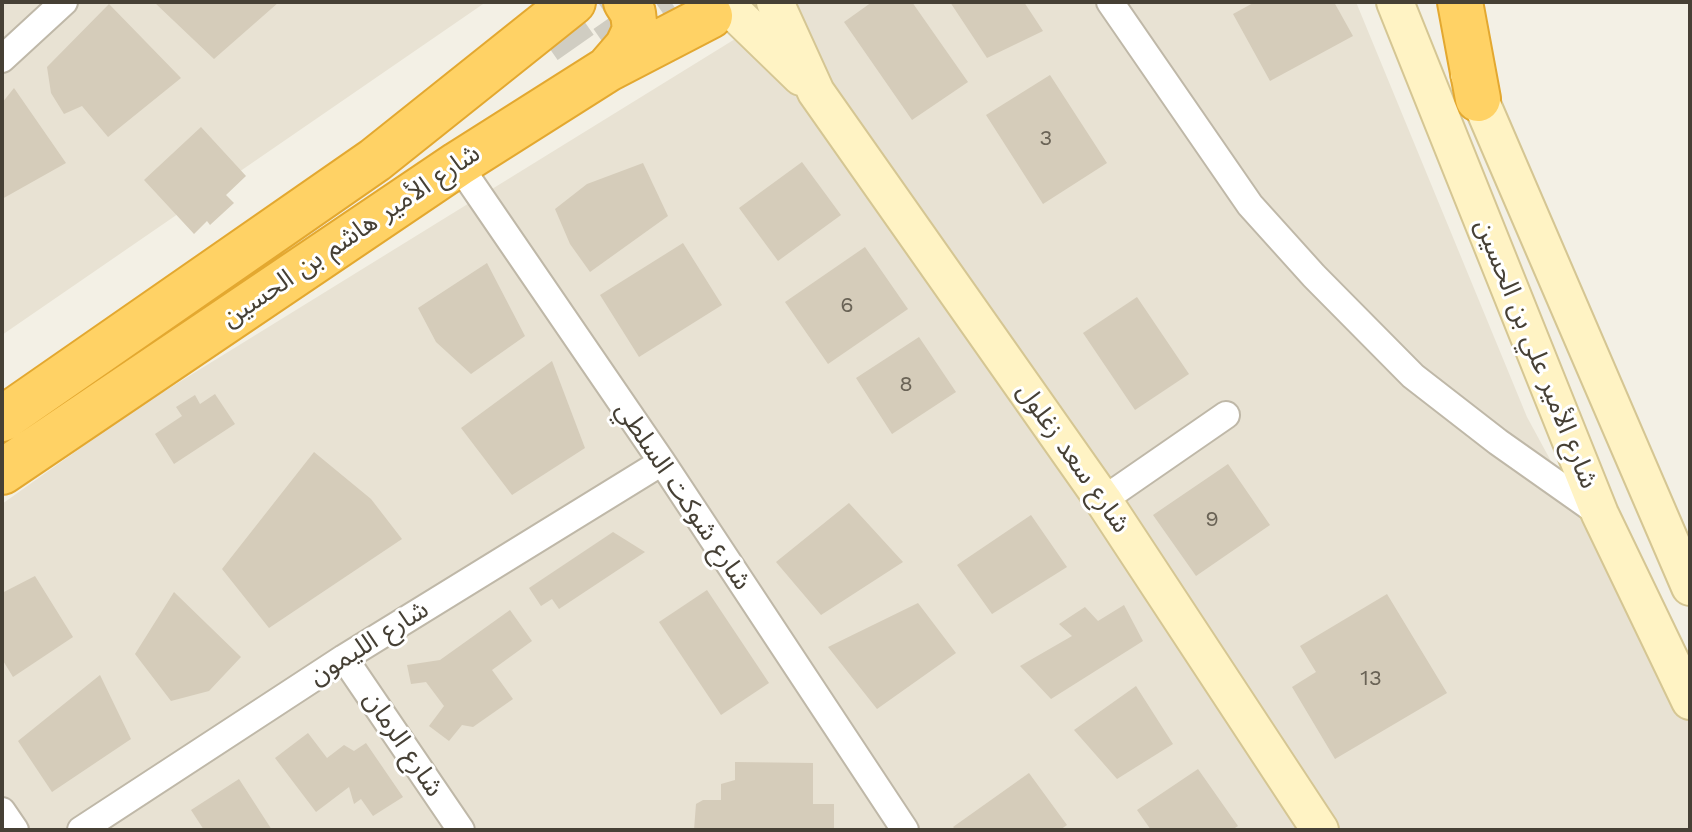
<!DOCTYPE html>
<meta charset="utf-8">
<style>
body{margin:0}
#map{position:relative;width:1692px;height:832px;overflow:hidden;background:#f3f0e5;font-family:"Work Sans",sans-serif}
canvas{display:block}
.frame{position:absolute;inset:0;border:4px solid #464035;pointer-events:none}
</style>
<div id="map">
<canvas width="1692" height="832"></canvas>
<div class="frame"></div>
</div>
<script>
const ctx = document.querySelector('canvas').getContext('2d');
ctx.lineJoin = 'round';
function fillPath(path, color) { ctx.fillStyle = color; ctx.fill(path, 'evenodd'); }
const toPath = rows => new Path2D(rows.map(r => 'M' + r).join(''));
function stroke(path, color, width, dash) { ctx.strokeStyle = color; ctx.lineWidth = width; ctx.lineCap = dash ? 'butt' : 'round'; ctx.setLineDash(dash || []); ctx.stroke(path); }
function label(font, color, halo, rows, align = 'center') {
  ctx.font = font + ' "Work Sans","Noto Sans Arabic",sans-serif'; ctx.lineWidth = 6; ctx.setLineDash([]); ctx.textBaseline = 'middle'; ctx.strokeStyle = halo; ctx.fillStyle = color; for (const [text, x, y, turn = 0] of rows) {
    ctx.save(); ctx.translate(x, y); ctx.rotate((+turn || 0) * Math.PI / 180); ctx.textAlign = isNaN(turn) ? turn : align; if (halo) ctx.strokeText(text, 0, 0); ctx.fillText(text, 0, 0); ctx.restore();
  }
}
fillPath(toPath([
 [2,2,486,2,2,335],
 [795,2,1356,2,1527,417,1690,717,1690,830,2,830,2,504,134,410]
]), '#e8e2d3');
fillPath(toPath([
 [154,2,279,2,214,59],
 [872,2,912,2,968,82,912,120,844,22],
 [950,2,1024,2,1043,31,987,58],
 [1255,2,1334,2,1353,36,1270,81,1233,14],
 [109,4,181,78,108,137,82,106,64,114,51,93,47,67],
 [1050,75,1107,163,1043,204,986,115],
 [14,88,66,163,2,199,2,103],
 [201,127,246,176,226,195,234,203,210,225,207,221,194,234,144,180],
 [802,162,841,215,778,261,739,208],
 [643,163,668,216,590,272,570,244,555,209,587,184],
 [683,243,722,305,639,357,600,295],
 [865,247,908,309,828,364,785,302],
 [487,263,525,336,471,374,436,342,418,308],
 [1137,297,1189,374,1135,410,1083,333],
 [919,337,956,392,892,434,856,378],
 [552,361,585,448,512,495,461,428],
 [215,394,235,424,174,464,155,434,182,416,176,407,195,395,200,404],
 [314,452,371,499,402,539,269,628,222,569],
 [1228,464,1270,525,1196,576,1153,515],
 [849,503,903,562,821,615,776,562],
 [1031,515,1067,567,992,614,957,565],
 [613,532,645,552,559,609,552,599,541,606,529,588],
 [35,576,73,637,13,677,2,659,2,593],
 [707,590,769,683,721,715,659,622],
 [174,592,241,657,209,691,171,701,135,654],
 [1387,594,1447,693,1335,759,1292,687,1316,672,1300,646],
 [918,603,956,653,877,709,828,647],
 [1124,605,1143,641,1051,699,1020,666,1072,636,1059,624,1085,607,1098,621],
 [510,610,532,641,492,670,513,699,473,727,462,725,449,741,429,726,444,706,426,682,411,684,407,665,440,660],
 [100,675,131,739,52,792,18,741],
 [1136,686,1173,744,1117,779,1074,730],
 [308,733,327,758,344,745,354,751,366,743,403,797,373,816,361,799,354,804,349,787,316,812,275,758],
 [735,762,813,763,813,804,834,804,834,830,694,830,696,804,703,800,721,800,721,784,735,780],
 [1198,769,1238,826,1232,830,1151,830,1137,810],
 [1029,773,1067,825,1060,830,956,830,953,827],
 [239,779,272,830,204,830,191,810]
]), '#d5ccba');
stroke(toPath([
 [545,42,602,2],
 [606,47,671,2]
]), '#d0cdc2', 44, [44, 22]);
const street = toPath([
 [1110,2,1250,205,1314,276,1413,376,1498,442,1600,514],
 [2,59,64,2],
 [458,164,662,462,905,830],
 [1103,500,1226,415],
 [344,658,461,830],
 [2,811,15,830],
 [81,830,344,658,662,462]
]);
const secondary = toPath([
 [775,2,816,92,1103,500,1320,830],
 [1395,2,1600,514,1690,701],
 [734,12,801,77],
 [1469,74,1690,587]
]);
const highway = toPath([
 [1460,2,1478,99],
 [608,69,627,47,635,30,633,13,626,2],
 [2,419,375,160,573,2],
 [2,472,458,164,608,69,710,16]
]);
stroke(street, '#bfb8a8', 30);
stroke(secondary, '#d5c693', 40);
stroke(highway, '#e3a830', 48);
stroke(street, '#fff', 26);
stroke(secondary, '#fff3c4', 36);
stroke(highway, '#ffd265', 44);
label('22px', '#6a6356', null, [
 ["3",1046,139],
 ["6",847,306],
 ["8",906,385],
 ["9",1212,520],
 ["13",1371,679]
]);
label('26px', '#464035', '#fff', [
 ["شارع الأمير هاشم بن الحسين",351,236,-34],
 ["شارع الأمير علي بن الحسين",1536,354,68],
 ["شارع سعد زغلول",1073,458,55],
 ["شارع شوكت السلطي",683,496,56],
 ["شارع الليمون",369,643,-32],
 ["شارع الرمان",403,744,56]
]);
</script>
